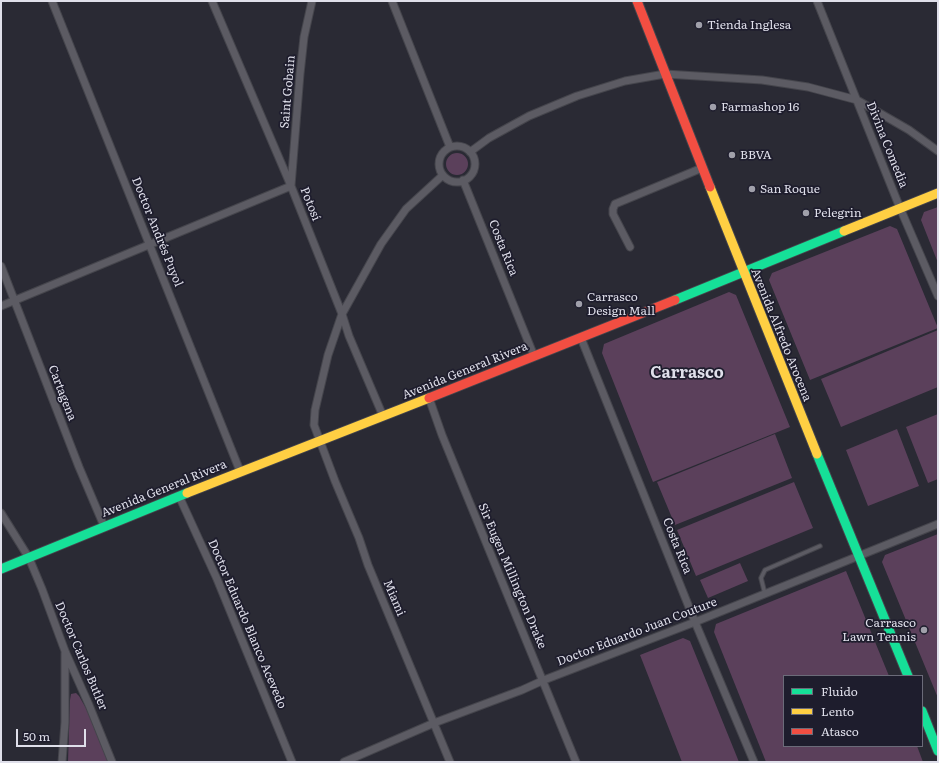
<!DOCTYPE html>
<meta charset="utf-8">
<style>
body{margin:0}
#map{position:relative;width:939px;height:763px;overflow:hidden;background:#2a2a34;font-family:Literata,serif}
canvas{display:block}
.frame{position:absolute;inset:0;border:2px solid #dfdfea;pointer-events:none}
.legend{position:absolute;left:783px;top:675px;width:140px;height:72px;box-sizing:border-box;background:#1e1d2d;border:1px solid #6b6b79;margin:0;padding:5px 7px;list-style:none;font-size:12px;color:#dfdfea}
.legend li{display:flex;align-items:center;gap:8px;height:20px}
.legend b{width:20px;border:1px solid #6b6b79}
.scale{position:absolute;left:16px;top:729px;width:70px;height:18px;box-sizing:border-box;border:2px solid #dfdfea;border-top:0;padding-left:5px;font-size:12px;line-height:14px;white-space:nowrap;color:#dfdfea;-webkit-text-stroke:3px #1e1d2d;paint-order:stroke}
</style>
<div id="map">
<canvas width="939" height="763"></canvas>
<div class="frame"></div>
<ul class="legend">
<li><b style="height:5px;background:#16e098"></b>Fluido</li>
<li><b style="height:5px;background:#ffcf43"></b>Lento</li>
<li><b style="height:5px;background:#f24e42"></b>Atasco</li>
</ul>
<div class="scale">50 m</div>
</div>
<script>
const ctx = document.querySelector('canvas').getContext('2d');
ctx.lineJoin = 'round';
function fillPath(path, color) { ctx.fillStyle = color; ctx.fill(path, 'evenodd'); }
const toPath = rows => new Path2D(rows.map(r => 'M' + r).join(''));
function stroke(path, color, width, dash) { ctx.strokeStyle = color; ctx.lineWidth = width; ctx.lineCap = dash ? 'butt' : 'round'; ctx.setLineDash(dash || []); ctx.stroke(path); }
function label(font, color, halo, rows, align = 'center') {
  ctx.font = font + ' Literata,serif'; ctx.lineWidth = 3.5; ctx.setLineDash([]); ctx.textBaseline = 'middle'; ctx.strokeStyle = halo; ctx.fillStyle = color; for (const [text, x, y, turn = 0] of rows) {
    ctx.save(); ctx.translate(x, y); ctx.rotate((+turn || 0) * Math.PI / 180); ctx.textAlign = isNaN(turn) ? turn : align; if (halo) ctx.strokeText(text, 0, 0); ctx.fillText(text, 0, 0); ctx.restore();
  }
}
fillPath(toPath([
 '446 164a11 11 0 1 1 22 0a11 11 0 1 1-22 0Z',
 [938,207,938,263,921,220,924,212],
 [890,226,897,229,938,328,810,380,769,280,772,273],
 [729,292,736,295,790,427,653,482,602,353,604,344],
 [938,330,938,387,841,427,821,379],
 [938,414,938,479,928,483,906,427],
 [897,429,919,486,868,506,846,450],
 [775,434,792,478,675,525,657,482],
 [794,482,813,528,696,576,677,530],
 [938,534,938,698,882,562,885,555],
 [740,563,748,581,708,598,700,580],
 [846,571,889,676,784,676,784,746,917,746,923,762,766,762,714,632,716,624],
 [683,638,690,641,739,762,682,762,640,655],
 [76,693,79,696,87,710,108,762,68,762,70,700,71,694]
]), '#5b405b');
const lane = toPath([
 [765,594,761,578,765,570,820,546]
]);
const street = toPath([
 [52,1,240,471],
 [212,1,291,186,342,314,349,336,383,416],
 [392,1,450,147],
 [817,1,900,208,938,296],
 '439 164a18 18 0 1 1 36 0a18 18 0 1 1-36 0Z',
 [470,152,489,138,529,116,577,96,625,81,665,74,762,80,808,87,857,100,909,130,938,151],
 [443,175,406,209,381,244,342,314,328,355,315,410,314,425,335,481,359,538,368,565,450,762],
 [463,180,534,356],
 [630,247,613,214,613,209,615,204,702,168],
 [1,266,79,467,104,526],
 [1,306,291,186,300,74,304,37,312,1],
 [581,338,695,622,754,762],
 [429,398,442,435,576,762],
 [179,496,217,579,292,762],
 [1,513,29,558,42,589,65,651,89,705,112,762],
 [62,762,65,722,65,653],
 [344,762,434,723,522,690,544,680,695,622,938,524]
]);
const fast = toPath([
 [675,300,844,231],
 [817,454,908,676],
 [1,569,187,493],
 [922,711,938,751]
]);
const slow = toPath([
 [710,187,817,454],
 [844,231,938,193],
 [187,493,429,398]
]);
const jam = toPath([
 [637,1,710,187],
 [429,398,675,300]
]);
stroke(lane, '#45454c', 5.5);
stroke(street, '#45454c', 9);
stroke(fast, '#45454c', 11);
stroke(slow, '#45454c', 11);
stroke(jam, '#45454c', 11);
stroke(lane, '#5c5b63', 3.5);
stroke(street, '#5c5b63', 7);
stroke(fast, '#16e098', 9);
stroke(slow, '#ffcf43', 9);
stroke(jam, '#f24e42', 9);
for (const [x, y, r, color] of [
 [699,25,4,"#a0a0aa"],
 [713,107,4,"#a0a0aa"],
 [732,155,4,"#a0a0aa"],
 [752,189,4,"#a0a0aa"],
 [806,213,4,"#a0a0aa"],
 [579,304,4,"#a0a0aa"],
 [924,630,4,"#a0a0aa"]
]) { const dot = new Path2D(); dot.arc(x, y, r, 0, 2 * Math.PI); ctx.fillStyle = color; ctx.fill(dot); stroke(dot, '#1e1d2d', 1.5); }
label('12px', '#dfdfea', '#1e1d2d', [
 ["Tienda Inglesa",707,25],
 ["Farmashop 16",721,107],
 ["BBVA",740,155],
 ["San Roque",760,189],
 ["Pelegrin",814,213],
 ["Carrasco",587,297],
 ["Design Mall",587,311],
 ["Carrasco",916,623,"right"],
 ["Lawn Tennis",916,637,"right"]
], 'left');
label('12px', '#dfdfea', '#1e1d2d', [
 ["Saint Gobain",288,92,-85],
 ["Divina Comedia",887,145,68],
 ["Potosí",310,204,68],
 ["Doctor Andrés Puyol",157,232,68],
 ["Costa Rica",503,248,68],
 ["Avenida Alfredo Arocena",781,335,68],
 ["Avenida General Rivera",465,371,-22],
 ["Cartagena",62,393,69],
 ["Avenida General Rivera",164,489,-22],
 ["Costa Rica",677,546,68],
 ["Sir Eugen Millington Drake",512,576,67],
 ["Miami",394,598,67],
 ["Doctor Eduardo Blanco Acevedo",247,624,67],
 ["Doctor Eduardo Juan Couture",637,632,-21],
 ["Doctor Carlos Butler",81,656,67]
]);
label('bold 16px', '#dfdfea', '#1e1d2d', [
 ["Carrasco",687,373]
]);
</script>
